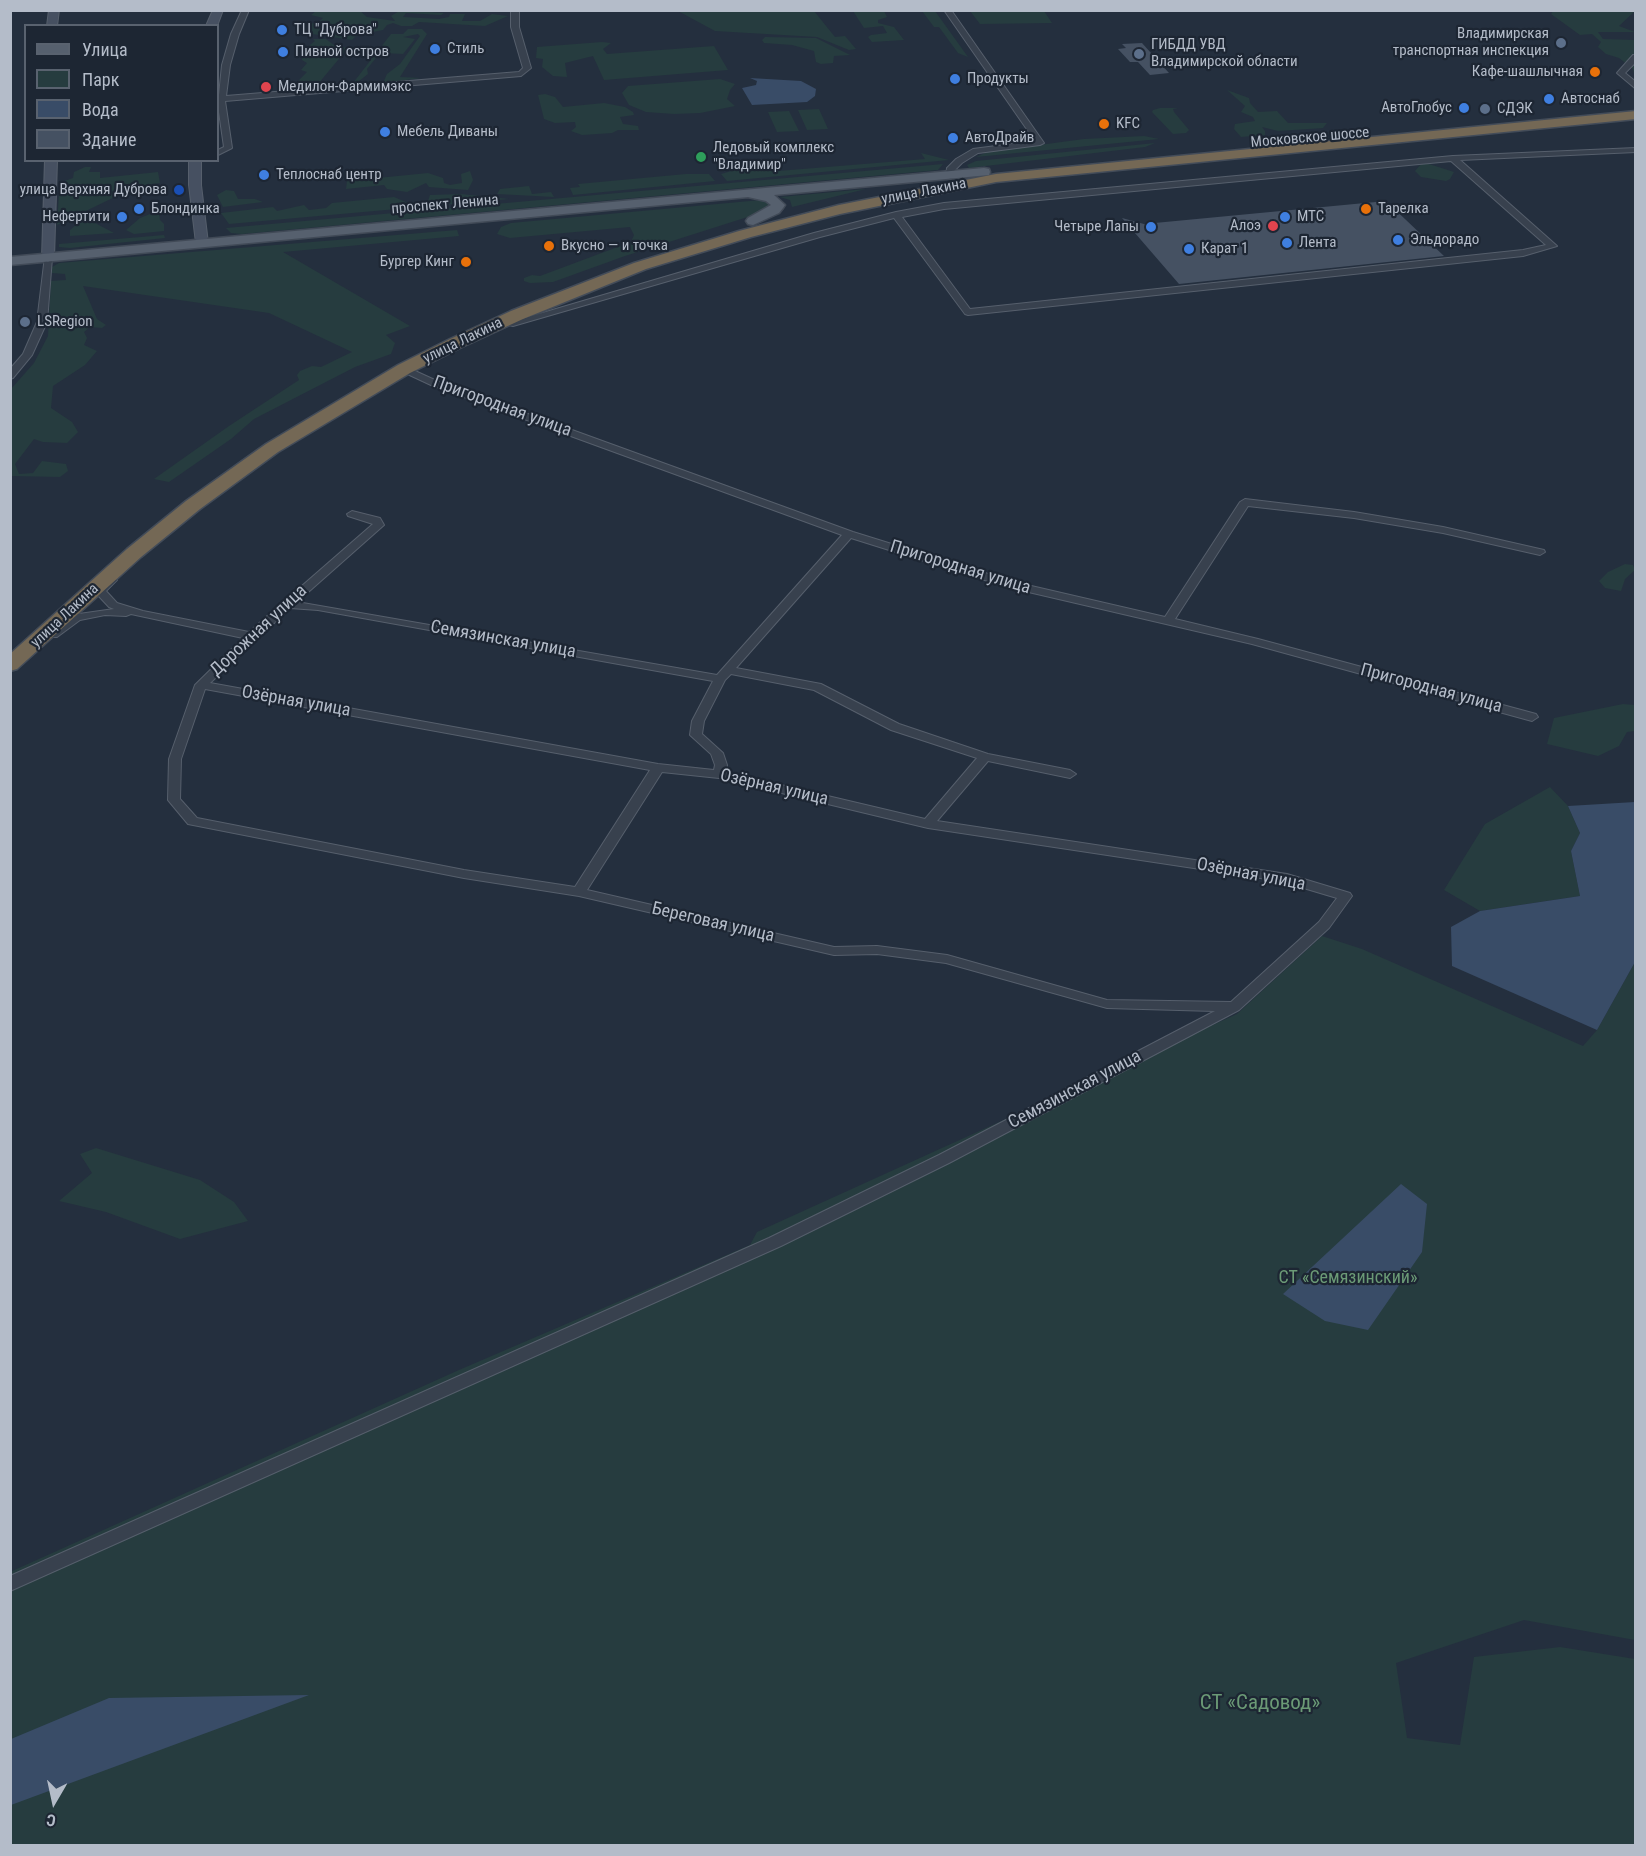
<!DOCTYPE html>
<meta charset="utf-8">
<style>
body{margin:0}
#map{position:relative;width:1646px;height:1856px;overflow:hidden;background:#242f3e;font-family:"Roboto Condensed",sans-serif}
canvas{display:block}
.frame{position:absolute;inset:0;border:12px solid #b4bcc9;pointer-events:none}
.legend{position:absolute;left:24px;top:24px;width:195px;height:138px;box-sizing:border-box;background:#1d2633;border:2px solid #59626f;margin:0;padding:8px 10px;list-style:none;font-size:18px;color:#b4bcc9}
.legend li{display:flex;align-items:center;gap:12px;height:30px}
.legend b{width:30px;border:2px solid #59626f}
.north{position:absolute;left:24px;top:1772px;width:60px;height:60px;-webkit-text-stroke:4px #1d2633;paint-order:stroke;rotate:189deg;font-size:16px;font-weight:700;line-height:24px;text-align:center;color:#b4bcc9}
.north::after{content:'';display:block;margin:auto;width:21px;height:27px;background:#b4bcc9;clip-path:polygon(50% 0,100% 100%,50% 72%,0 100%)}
</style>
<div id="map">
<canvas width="1646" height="1856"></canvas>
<div class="frame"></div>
<ul class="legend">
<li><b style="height:8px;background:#56606e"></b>Улица</li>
<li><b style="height:16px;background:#263c3f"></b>Парк</li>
<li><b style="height:16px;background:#394c67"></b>Вода</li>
<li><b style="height:16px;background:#455162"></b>Здание</li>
</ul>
<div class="north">С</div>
</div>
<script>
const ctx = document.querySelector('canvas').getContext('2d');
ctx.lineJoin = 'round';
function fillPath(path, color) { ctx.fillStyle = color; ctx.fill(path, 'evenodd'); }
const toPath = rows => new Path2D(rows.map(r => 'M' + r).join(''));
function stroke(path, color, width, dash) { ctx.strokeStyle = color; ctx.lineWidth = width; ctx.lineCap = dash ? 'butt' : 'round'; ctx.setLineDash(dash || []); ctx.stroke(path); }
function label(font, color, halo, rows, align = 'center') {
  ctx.font = font + ' "Roboto Condensed",sans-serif'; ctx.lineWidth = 4.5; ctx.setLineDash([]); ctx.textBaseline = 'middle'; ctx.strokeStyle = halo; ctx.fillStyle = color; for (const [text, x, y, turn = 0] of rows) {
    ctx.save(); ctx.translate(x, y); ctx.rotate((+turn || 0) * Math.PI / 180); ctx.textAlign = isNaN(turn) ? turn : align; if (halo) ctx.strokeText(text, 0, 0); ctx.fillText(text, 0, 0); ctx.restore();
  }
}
fillPath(toPath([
 [401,10,444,13,441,15,406,13,403,17,439,19,449,17,450,14,465,14,462,21,480,21,492,14,508,16,485,26,419,22,412,26,401,26,393,23,387,25,383,30,357,35,352,40,299,32,305,25,319,22,323,18,311,15,316,11,360,11,367,17,395,21,391,16],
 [1554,10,1635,11,1619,26,1635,32,1598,32,1603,39,1635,40,1635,78,1633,69,1619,58,1606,54,1598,47,1601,42,1592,34,1580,35,1551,14],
 [678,11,814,11,835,37,845,36,856,49,849,50,817,37,715,31],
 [853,11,884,11,887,17,878,20,878,23,894,27,904,40,872,42,868,37,871,35,887,33,883,26,864,28],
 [922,11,935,11,968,57,958,53,939,27,934,27],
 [970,11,1044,11,1052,23,980,24],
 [408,29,422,29,427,34,400,77,421,78,383,83,387,74,400,64,420,36,418,34,403,37,415,39,403,54,383,53,384,50,380,53,367,69,368,74,354,85,353,83,391,34,403,34],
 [765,37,816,38,850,55,834,56,833,63,821,64,816,62,814,51,792,45,764,43,762,40],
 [313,39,326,39,334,45,348,48,318,84,313,87,296,88,294,85,307,72,301,70,307,63,302,60,301,52,315,41],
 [602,42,611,43,603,49,607,54,714,46,728,70,604,80,593,56,565,63,567,77,553,76,542,67,543,59,536,58,537,47],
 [720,79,735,84,730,90,727,99,735,106,700,113,674,114,646,112,629,105,622,93,628,86],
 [1227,90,1249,98,1250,103,1258,112,1277,111,1288,123,1327,123,1323,128,1278,131,1262,127,1265,131,1265,135,1241,137,1234,129,1235,124,1255,121,1253,117,1241,112,1245,106],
 [545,94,555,97,563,107,604,103,625,107,633,112,634,115,620,117,623,124,638,126,639,130,618,130,612,133,582,135,571,131,576,127,575,122,555,123,544,119,538,95],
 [1160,108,1178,108,1173,109,1174,112,1189,130,1186,133,1173,134,1152,112,1153,110],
 [819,109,828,129,807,130,798,110],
 [789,111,799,131,777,132,768,112],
 [1144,136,1159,139,976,157,987,152,1084,139],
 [1155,143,1145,147,969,168,967,165,976,161],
 [921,153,949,160,727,181,721,174,749,166,773,164,778,171,925,159],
 [943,164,938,170,242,234,231,233,226,228],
 [1421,164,1429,164,1454,172,1450,179,1446,181,1421,177,1415,171],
 [85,167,91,167,89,172,100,172,100,178,158,172,160,183,109,192,159,185,158,191,151,194,127,191,57,225,59,193,100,192,59,191,59,183,73,178,74,172],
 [470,171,473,180,468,190,429,187,426,183,407,192,387,189,384,185,346,189,347,181,428,173,443,178,444,183,450,185,462,183,461,174],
 [686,174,709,174,715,181,573,195,570,188,580,187,578,184],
 [529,186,532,194,551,192,554,197,497,194,500,189],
 [866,189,792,207,790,200,780,197],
 [226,190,234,191,238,199,255,199,263,202,223,207,217,195],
 [461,194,509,199,229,224,221,213,273,207,277,211,304,205,309,210,326,208,332,203,394,197,408,203,428,201,430,195],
 [761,200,767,201,772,205,757,214,625,256,553,282,530,283,524,281,524,278,532,275,540,276,631,242,634,235,630,227,510,238,497,234,501,227,511,223],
 [155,212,159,212,160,220,164,224,164,231,134,234,126,230,140,218],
 [81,221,95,223,114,233,70,236,70,230],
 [457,230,459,236,283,252,410,326,386,335,395,343,391,354,355,367,254,419,231,439,169,482,154,479,229,426,299,380,297,375,300,371,312,366,321,367,352,352,269,313,83,286,97,319,106,325,102,328,90,327,84,332,87,338,84,345,97,351,85,365,53,386,51,408,72,422,78,432,67,443,43,442,34,439,15,464,19,474,33,473,42,461,66,464,68,471,60,477,11,476,11,389,34,363,48,336,51,281,66,280,65,274,52,273,52,267,59,263],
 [164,235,165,238,70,248,59,247,59,244],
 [1625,564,1633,565,1635,570,1625,579,1621,591,1605,588,1599,581,1608,572],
 [1623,704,1635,705,1635,731,1627,732,1619,746,1598,756,1547,744,1554,718],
 [1550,787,1568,806,1580,833,1571,851,1580,896,1480,911,1444,890,1485,824],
 [1322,936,1362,949,1583,1046,1597,1030,1635,962,1635,1640,1524,1620,1396,1663,1407,1738,1460,1745,1474,1657,1560,1647,1635,1659,1635,1845,11,1845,10,1572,459,1370,750,1245,757,1232,1237,1014],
 [96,1148,200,1180,234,1202,248,1221,180,1239,106,1212,59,1201,92,1173,80,1154]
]), '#263c3f');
fillPath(toPath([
 [750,78,801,81,816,89,815,96,807,102,752,105,742,88,756,85,757,81],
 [1635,802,1635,962,1597,1030,1452,966,1451,927,1480,911,1580,896,1571,851,1580,833,1568,806],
 [1401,1184,1427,1204,1422,1252,1368,1330,1325,1321,1283,1294],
 [309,1695,11,1805,11,1739,109,1698]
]), '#394c67');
fillPath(toPath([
 [1142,43,1169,73,1150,75,1138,62,1130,62,1118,49,1126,48,1122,44],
 [1386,201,1444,256,1179,284,1122,218,1144,224]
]), '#455162');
const street = toPath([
 [242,10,249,10,239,34,230,65,226,96,519,72,523,68,511,27,511,10,519,10,519,27,531,68,521,76,225,101,232,148,218,155,218,150,224,147,218,105,222,65,231,34,242,10],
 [944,10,951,10,1044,143,1040,145,978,153,962,163,954,171,953,178,950,179,946,176,947,168,956,159,973,149,1035,141,944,10],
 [1633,55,1636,55,1636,62,1625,73,1636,82,1636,89,1617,73,1633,55],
 [1636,148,1636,152,1460,160,1557,246,1523,256,968,315,965,314,894,218,820,237,513,326,505,324,814,233,896,212,944,203,1453,156,1636,148],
 [1451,161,1546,245,1523,250,970,309,902,217,944,209,1451,161],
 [45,256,52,258,47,322,32,355,13,378,10,379,10,369,23,354,37,322,45,256],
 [404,366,437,381,853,532,1014,582,1165,617,1240,502,1245,499,1354,512,1443,527,1544,550,1545,552,1540,555,1443,533,1354,518,1248,506,1175,619,1258,639,1536,714,1538,717,1532,721,1252,644,1007,587,851,538,736,668,821,684,899,724,988,754,1070,770,1076,774,1070,778,988,761,937,821,1287,874,1350,893,1352,896,1329,928,1239,1010,949,1163,781,1246,10,1591,10,1576,769,1238,939,1155,1215,1011,1107,1008,946,963,877,954,834,955,579,896,464,878,188,824,168,800,169,759,195,685,243,638,131,614,126,616,105,615,80,620,57,637,49,637,49,633,72,615,114,609,109,607,94,591,107,578,111,577,117,580,106,591,117,603,143,611,249,632,373,524,348,516,347,514,352,511,380,518,384,525,297,602,717,675,842,535,431,385,401,371,399,369,404,366],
 [290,608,318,610,713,681,692,721,690,735,711,754,715,765,714,770,658,764,210,683,290,608],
 [731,674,814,690,891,730,977,758,925,819,726,772,727,765,723,753,702,734,704,721,725,680,731,674],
 [205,689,650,770,575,887,464,870,197,818,180,799,181,759,205,689],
 [662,772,719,778,928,828,1280,881,1337,898,1319,922,1231,1002,1107,1000,947,955,877,946,834,947,587,890,662,772]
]);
const secondary = toPath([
 [49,10,59,10,57,26,47,26,49,10],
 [213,10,223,10,217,26,206,26,213,10],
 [45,160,57,160,54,258,48,262,42,258,45,160],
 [189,160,201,160,201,185,208,243,202,247,196,243,189,185,189,160]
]);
const primary = toPath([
 [984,168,989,169,990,172,989,175,774,195,785,205,783,208,779,213,753,225,748,224,746,221,748,218,771,205,766,201,748,197,10,265,10,257,984,168]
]);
const highway = toPath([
 [1636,111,1636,119,996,182,840,214,751,237,646,269,523,319,462,347,410,373,278,452,200,509,141,557,17,669,10,671,10,654,127,549,186,501,266,444,398,365,450,339,511,311,634,263,739,231,839,205,996,174,1636,111]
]);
stroke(street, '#565f6c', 2);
stroke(secondary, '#565f6c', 2);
stroke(primary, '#414a57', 3);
stroke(highway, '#434c59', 3);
fillPath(street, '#38414e');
fillPath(secondary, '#465061');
fillPath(primary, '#56606e');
fillPath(highway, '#746855');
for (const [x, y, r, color] of [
 [282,30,6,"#3f7fe0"],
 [1561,43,6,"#5c6f8a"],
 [435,49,6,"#3f7fe0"],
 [283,52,6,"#3f7fe0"],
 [1139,54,6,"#5c6f8a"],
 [1595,72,6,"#e8710a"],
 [955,79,6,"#3f7fe0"],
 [266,87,6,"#e0444e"],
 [1549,99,6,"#3f7fe0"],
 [1464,108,6,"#3f7fe0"],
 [1485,109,6,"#5c6f8a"],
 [1104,124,6,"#e8710a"],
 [385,132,6,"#3f7fe0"],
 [953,138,6,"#3f7fe0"],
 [701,157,6,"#2e9e5b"],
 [264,175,6,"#3f7fe0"],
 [179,190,6,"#1a4fb4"],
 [139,209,6,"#3f7fe0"],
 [1366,209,6,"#e8710a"],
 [122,217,6,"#3f7fe0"],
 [1285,217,6,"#3f7fe0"],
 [1273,226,6,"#e0444e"],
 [1151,227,6,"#3f7fe0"],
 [1398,240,6,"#3f7fe0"],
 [1287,243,6,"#3f7fe0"],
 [549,246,6,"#e8710a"],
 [1189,249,6,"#3f7fe0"],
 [466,262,6,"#e8710a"],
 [25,322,6,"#5c6f8a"]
]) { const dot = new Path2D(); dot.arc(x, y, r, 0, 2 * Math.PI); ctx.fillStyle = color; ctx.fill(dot); stroke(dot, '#1d2633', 2); }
label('15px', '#b4bcc9', '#1d2633', [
 ["ТЦ \"Дуброва\"",294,30],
 ["Владимирская",1549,34,"right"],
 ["транспортная инспекция",1549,51,"right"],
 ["ГИБДД УВД",1151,45],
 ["Владимирской области",1151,62],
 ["Стиль",447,49],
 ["Пивной остров",295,52],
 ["Кафе-шашлычная",1583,72,"right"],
 ["Продукты",967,79],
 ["Медилон-Фармимэкс",278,87],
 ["Автоснаб",1561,99],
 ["АвтоГлобус",1452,108,"right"],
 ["СДЭК",1497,109],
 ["KFC",1116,124],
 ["Мебель Диваны",397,132],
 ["АвтоДрайв",965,138],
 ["Ледовый комплекс",713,148],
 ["\"Владимир\"",713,165],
 ["Теплоснаб центр",276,175],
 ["улица Верхняя Дуброва",167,190,"right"],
 ["Блондинка",151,209],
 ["Тарелка",1378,209],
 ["Нефертити",110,217,"right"],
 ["МТС",1297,217],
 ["Алоэ",1261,226,"right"],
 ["Четыре Лапы",1139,227,"right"],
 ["Эльдорадо",1410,240],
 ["Лента",1299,243],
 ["Вкусно — и точка",561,246],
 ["Карат 1",1201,249],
 ["Бургер Кинг",454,262,"right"],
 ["LSRegion",37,322]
], 'left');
label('15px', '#b4bcc9', '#1d2633', [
 ["Московское шоссе",1310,138,-5],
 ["улица Лакина",924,192,-11],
 ["проспект Ленина",445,205,-5],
 ["улица Лакина",463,341,-26],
 ["улица Лакина",65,616,-43]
]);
label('18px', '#b4bcc9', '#1d2633', [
 ["Пригородная улица",502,407,20],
 ["Пригородная улица",960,568,17],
 ["Дорожная улица",259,631,-43],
 ["Семязинская улица",503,640,10],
 ["Пригородная улица",1431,689,15],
 ["Озёрная улица",296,702,10],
 ["Озёрная улица",774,788,13],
 ["Озёрная улица",1251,875,11],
 ["Береговая улица",713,923,13],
 ["Семязинская улица",1075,1090,-28]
]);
label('18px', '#6b9a76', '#1d2633', [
 ["СТ «Семязинский»",1348,1278]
]);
label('21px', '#6b9a76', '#1d2633', [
 ["СТ «Садовод»",1260,1704]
]);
</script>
